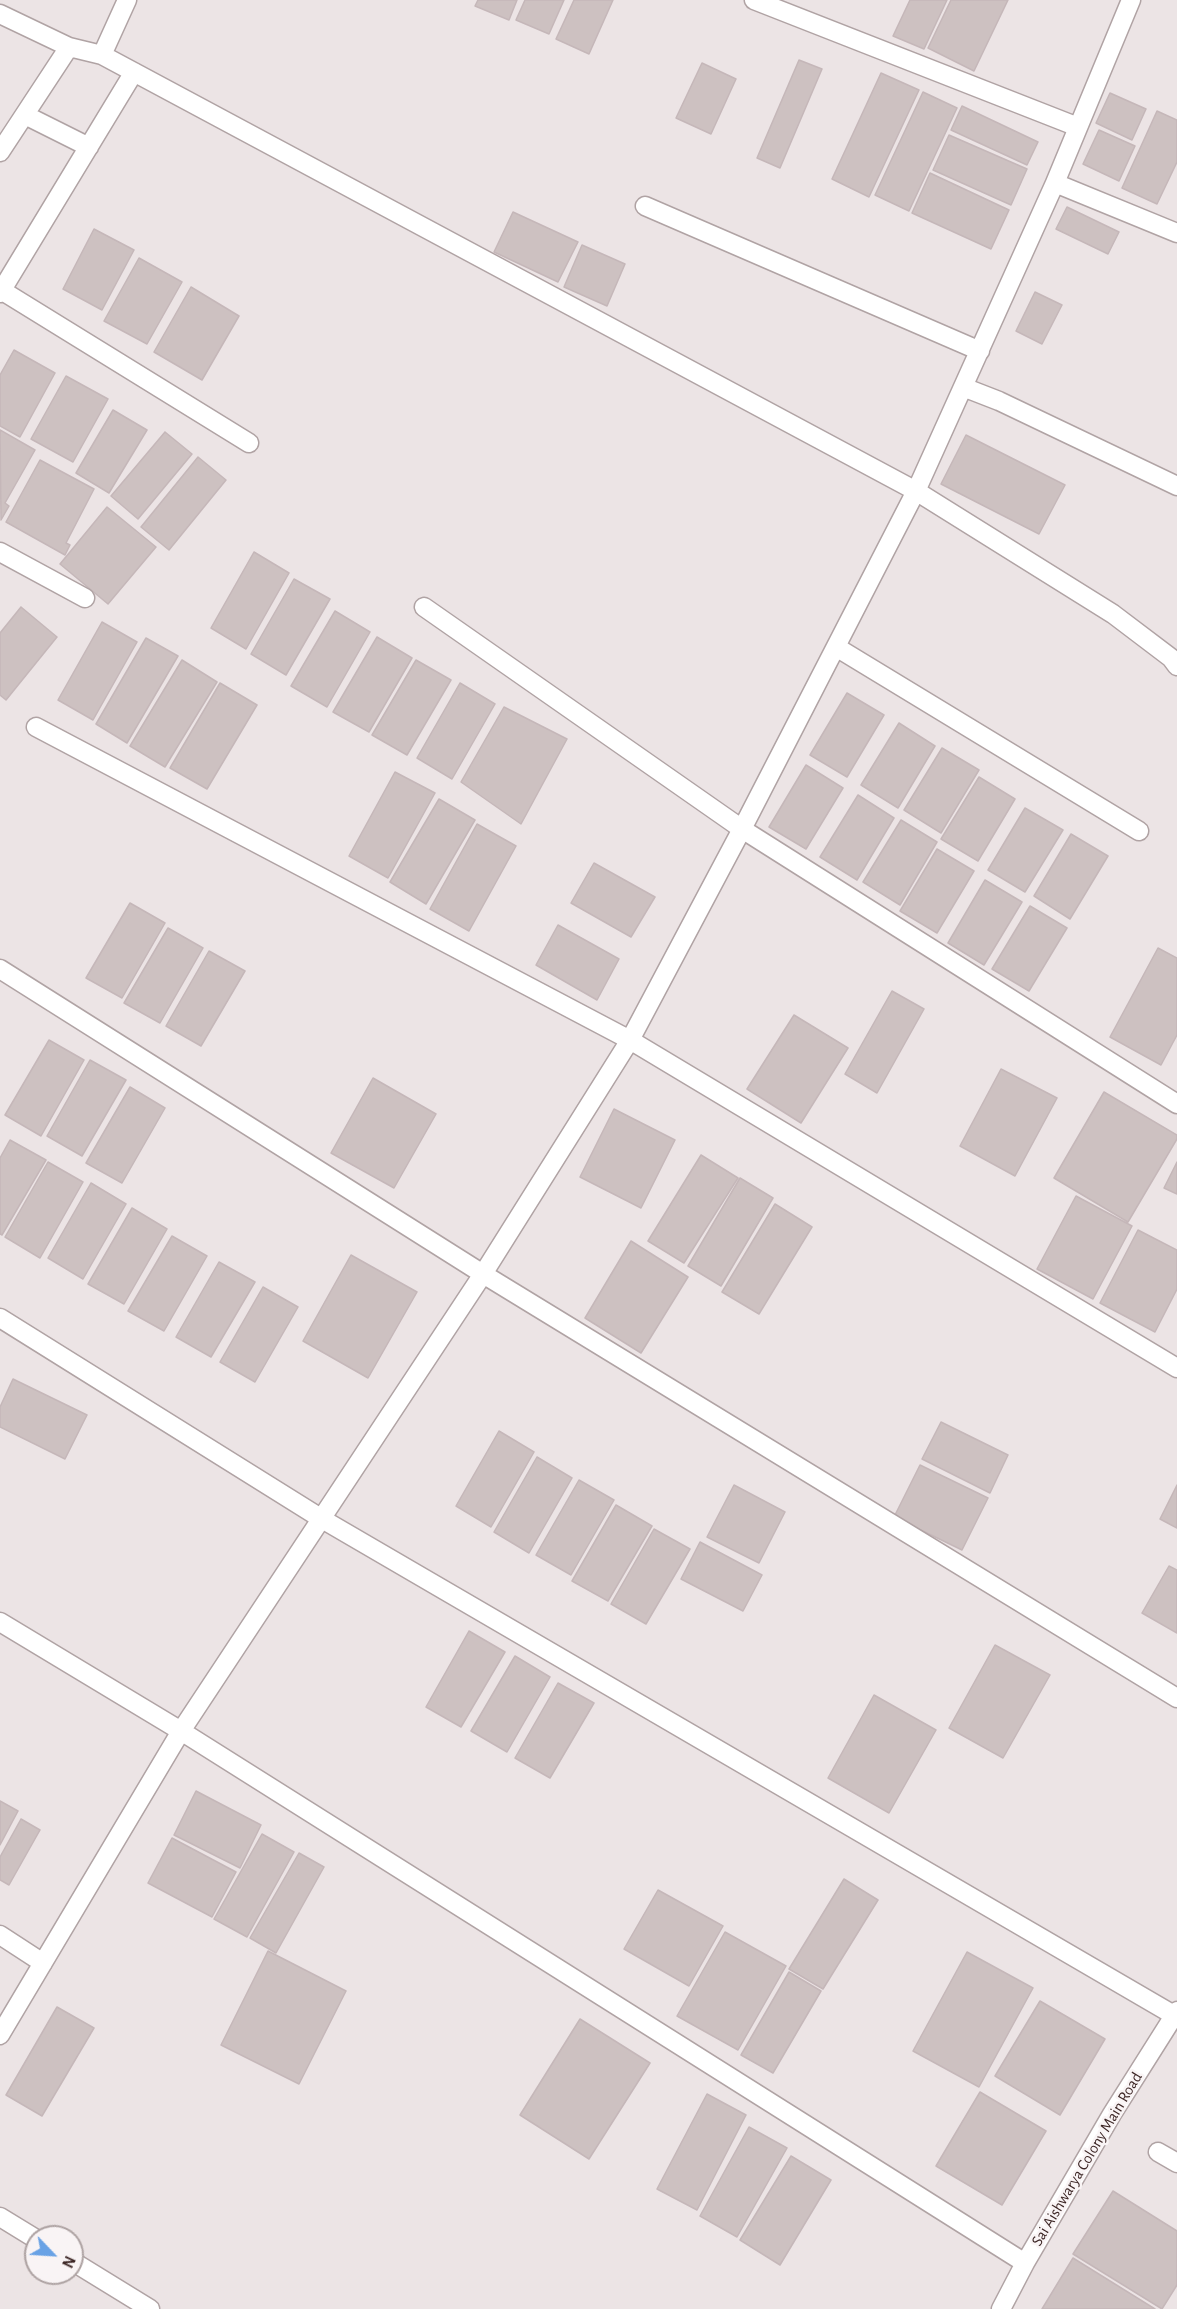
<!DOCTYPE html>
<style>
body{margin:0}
#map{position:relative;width:1177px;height:2309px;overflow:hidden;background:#ece4e5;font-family:"Alegreya Sans",sans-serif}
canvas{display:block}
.north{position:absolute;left:24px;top:2225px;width:60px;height:60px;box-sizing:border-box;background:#f9f4f5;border:2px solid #ada2a2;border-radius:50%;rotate:115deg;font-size:16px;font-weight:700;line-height:24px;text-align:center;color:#3c2625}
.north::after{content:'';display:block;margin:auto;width:21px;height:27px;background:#69a2e5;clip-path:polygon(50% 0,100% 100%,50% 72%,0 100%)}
</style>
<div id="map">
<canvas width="1177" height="2309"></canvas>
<div class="north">N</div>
</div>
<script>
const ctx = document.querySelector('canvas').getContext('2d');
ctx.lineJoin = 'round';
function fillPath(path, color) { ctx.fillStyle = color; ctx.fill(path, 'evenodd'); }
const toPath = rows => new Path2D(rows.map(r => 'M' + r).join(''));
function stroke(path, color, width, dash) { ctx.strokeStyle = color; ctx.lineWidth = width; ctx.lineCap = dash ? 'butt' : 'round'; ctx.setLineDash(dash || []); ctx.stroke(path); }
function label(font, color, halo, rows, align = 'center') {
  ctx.font = font + ' "Alegreya Sans",sans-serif'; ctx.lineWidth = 5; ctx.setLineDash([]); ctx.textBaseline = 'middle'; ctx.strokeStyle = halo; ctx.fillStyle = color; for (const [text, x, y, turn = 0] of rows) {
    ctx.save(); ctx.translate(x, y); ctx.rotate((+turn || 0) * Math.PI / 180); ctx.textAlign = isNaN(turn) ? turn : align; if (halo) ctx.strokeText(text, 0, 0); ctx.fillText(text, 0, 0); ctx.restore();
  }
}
const building = toPath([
 [478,0,517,0,509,20,475,6,478,0],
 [525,0,564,0,549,34,516,20,525,0],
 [574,0,613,0,589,54,556,39,574,0],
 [910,0,947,0,924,49,893,36,910,0],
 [951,0,1008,0,974,71,928,48,951,0],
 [799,60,822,69,780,168,757,158,799,60],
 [702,63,736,79,711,134,676,118,702,63],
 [881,73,919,90,869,197,832,179,881,73],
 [923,92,957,108,909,211,875,195,923,92],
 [1110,93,1146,109,1132,140,1096,123,1110,93],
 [962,106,1038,142,1027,165,951,130,962,106],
 [1157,111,1177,120,1177,162,1157,204,1122,188,1157,111],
 [1099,130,1135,146,1119,181,1083,164,1099,130],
 [949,135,1027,169,1011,205,933,170,949,135],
 [930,173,1009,210,991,249,912,213,930,173],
 [1067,207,1119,232,1108,254,1056,229,1067,207],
 [513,212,578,242,558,282,494,252,513,212],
 [94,229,134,250,102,310,63,289,94,229],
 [582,245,625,264,607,306,564,287,582,245],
 [139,258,182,282,147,344,104,321,139,258],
 [191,287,239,316,202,380,154,352,191,287],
 [1035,292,1062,305,1042,344,1016,331,1035,292],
 [14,350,55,373,20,437,0,426,0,375,14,350],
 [66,376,108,399,73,462,31,439,66,376],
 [113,410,147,430,109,493,76,473,113,410],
 [0,430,35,450,5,503,9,506,1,520,0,430],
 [165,432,192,454,138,519,111,496,165,432],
 [966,435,1065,485,1039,534,941,484,966,435],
 [198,457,226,480,169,550,141,527,198,457],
 [40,460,94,489,66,543,70,545,65,555,6,522,40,460],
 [107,507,156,547,108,604,60,564,107,507],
 [254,552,289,573,246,649,211,628,254,552],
 [294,579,330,599,286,675,251,654,294,579],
 [21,607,57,637,6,700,0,695,0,633,21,607],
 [335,611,370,632,327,707,291,686,335,611],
 [102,622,137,642,93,720,58,700,102,622],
 [377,637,412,658,369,732,333,712,377,637],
 [146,638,178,656,127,743,96,724,146,638],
 [182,660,217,682,165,767,130,746,182,660],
 [416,660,451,680,407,755,372,735,416,660],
 [220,683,257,705,207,789,170,768,220,683],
 [460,683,495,704,452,779,417,758,460,683],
 [847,693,884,715,847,777,810,755,847,693],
 [504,707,567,739,521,824,461,782,504,707],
 [899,723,935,746,898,808,861,785,899,723],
 [942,748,979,770,941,833,904,810,942,748],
 [806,765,843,788,806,849,769,827,806,765],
 [395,772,435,793,388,878,349,856,395,772],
 [979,777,1015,799,978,861,941,839,979,777],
 [858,795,894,818,857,880,820,857,858,795],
 [439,799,475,820,426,904,390,882,439,799],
 [1025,808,1063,830,1025,892,988,870,1025,808],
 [901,820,937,842,900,905,863,882,901,820],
 [477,824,516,846,469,931,430,909,477,824],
 [1071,834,1108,856,1070,919,1034,896,1071,834],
 [937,849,974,871,937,933,900,911,937,849],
 [594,863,655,897,631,937,571,903,594,863],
 [985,880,1022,902,984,965,948,943,985,880],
 [130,903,165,923,122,998,86,978,130,903],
 [1030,906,1067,928,1029,991,992,969,1030,906],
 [558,925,619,959,597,1000,536,965,558,925],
 [168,928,203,948,160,1023,124,1003,168,928],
 [1158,948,1177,958,1177,1035,1161,1065,1110,1037,1158,948],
 [209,951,245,971,201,1046,166,1026,209,951],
 [892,991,924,1009,877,1093,845,1074,892,991],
 [794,1015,848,1048,801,1123,747,1089,794,1015],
 [49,1040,84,1060,41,1136,5,1115,49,1040],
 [90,1060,126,1080,82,1156,47,1136,90,1060],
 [1001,1069,1057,1098,1015,1176,960,1146,1001,1069],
 [373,1078,436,1114,394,1188,331,1153,373,1078],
 [130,1087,165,1108,122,1183,86,1163,130,1087],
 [1104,1092,1177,1135,1177,1139,1128,1222,1054,1178,1104,1092],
 [614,1109,675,1140,641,1208,580,1177,614,1109],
 [10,1140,46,1160,2,1235,0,1234,0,1158,10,1140],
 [701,1155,738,1178,684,1263,648,1241,701,1155],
 [48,1162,83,1182,40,1258,5,1237,48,1162],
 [1177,1162,1177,1194,1164,1188,1177,1162],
 [740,1178,773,1198,721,1286,688,1266,740,1178],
 [91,1183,126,1204,83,1279,48,1258,91,1183],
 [1076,1196,1132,1226,1093,1299,1037,1269,1076,1196],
 [775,1204,812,1227,759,1314,722,1292,775,1204],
 [132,1208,167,1229,124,1304,88,1284,132,1208],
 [1138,1230,1177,1250,1177,1289,1155,1332,1100,1303,1138,1230],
 [172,1236,207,1256,164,1331,128,1311,172,1236],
 [631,1241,688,1277,641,1353,585,1318,631,1241],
 [351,1255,417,1292,368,1378,303,1341,351,1255],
 [219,1262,255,1282,211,1357,176,1337,219,1262],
 [263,1287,298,1307,255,1382,220,1362,263,1287],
 [13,1379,87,1415,65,1459,0,1427,0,1407,13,1379],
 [941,1422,1008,1455,990,1493,922,1459,941,1422],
 [499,1431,534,1452,491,1527,456,1506,499,1431],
 [537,1457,572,1478,529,1553,494,1532,537,1457],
 [920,1465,988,1498,962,1550,894,1517,920,1465],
 [579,1480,614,1500,571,1575,536,1555,579,1480],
 [734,1485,785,1512,759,1563,707,1537,734,1485],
 [1177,1485,1177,1528,1160,1519,1177,1485],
 [616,1505,652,1526,608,1601,572,1581,616,1505],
 [654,1529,690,1549,646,1624,611,1604,654,1529],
 [700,1542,762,1575,743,1611,681,1579,700,1542],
 [1169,1566,1177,1570,1177,1633,1142,1613,1169,1566],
 [469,1631,505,1652,461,1727,426,1707,469,1631],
 [995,1645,1050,1675,1003,1758,949,1728,995,1645],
 [515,1656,550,1677,507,1752,471,1731,515,1656],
 [558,1683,594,1703,550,1778,515,1758,558,1683],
 [874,1695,936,1730,889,1813,828,1778,874,1695],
 [196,1791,261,1825,240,1868,174,1835,196,1791],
 [0,1801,18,1811,0,1845,0,1801],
 [21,1819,40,1830,9,1885,0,1880,0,1857,21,1819],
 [262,1834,294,1852,247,1937,214,1919,262,1834],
 [172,1838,236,1872,212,1917,148,1883,172,1838],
 [299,1853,324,1867,276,1953,250,1938,299,1853],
 [844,1879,878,1900,823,1989,789,1969,844,1879],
 [658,1890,723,1926,689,1986,624,1949,658,1890],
 [725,1932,786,1966,738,2050,677,2016,725,1932],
 [268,1951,346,1991,299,2084,221,2045,268,1951],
 [967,1952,1033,1988,979,2087,913,2051,967,1952],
 [789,1972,821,1991,773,2073,741,2055,789,1972],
 [1040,2001,1105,2039,1060,2115,995,2076,1040,2001],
 [57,2007,94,2028,42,2116,6,2095,57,2007],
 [580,2019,650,2063,589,2159,520,2115,580,2019],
 [980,2092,1046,2131,1002,2205,936,2166,980,2092],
 [707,2094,746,2115,697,2210,657,2189,707,2094],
 [749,2127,787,2148,737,2237,700,2216,749,2127],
 [791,2156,831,2180,780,2265,740,2240,791,2156],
 [1113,2191,1177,2231,1177,2285,1162,2309,1073,2254,1113,2191],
 [1073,2258,1155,2309,1042,2309,1073,2258]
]);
fillPath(building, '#cdc1c1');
stroke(building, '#c5b7b9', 1.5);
const minor = toPath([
 [754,0,1078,127],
 [0,14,69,47,102,55,916,491,1113,614,1171,658,1177,666],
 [102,55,127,0],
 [25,115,89,147],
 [0,152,69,47],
 [1055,183,1177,233],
 [645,206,980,351],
 [1,290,249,443],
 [0,293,134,72],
 [963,387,999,401,1177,486],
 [0,552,85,598],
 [424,607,742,829,1177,1104],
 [836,647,1139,831],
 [36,727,630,1040,1177,1368],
 [0,969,483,1274,1177,1698],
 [0,1318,322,1519,1177,2017],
 [0,1622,181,1731,1025,2263],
 [0,1935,43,1963],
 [0,2035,181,1731,483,1274,630,1040,742,829,916,491,1055,183,1131,0],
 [1158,2152,1177,2163],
 [0,2217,36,2239],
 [72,2261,150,2309],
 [1001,2309,1025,2263,1112,2114,1177,2011]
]);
stroke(minor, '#b0a3a4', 21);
stroke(minor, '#fff', 18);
label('16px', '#3c2625', '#f9f4f5', [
 ["Sai Aishwarya Colony Main Road",1087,2159,-59]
]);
</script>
